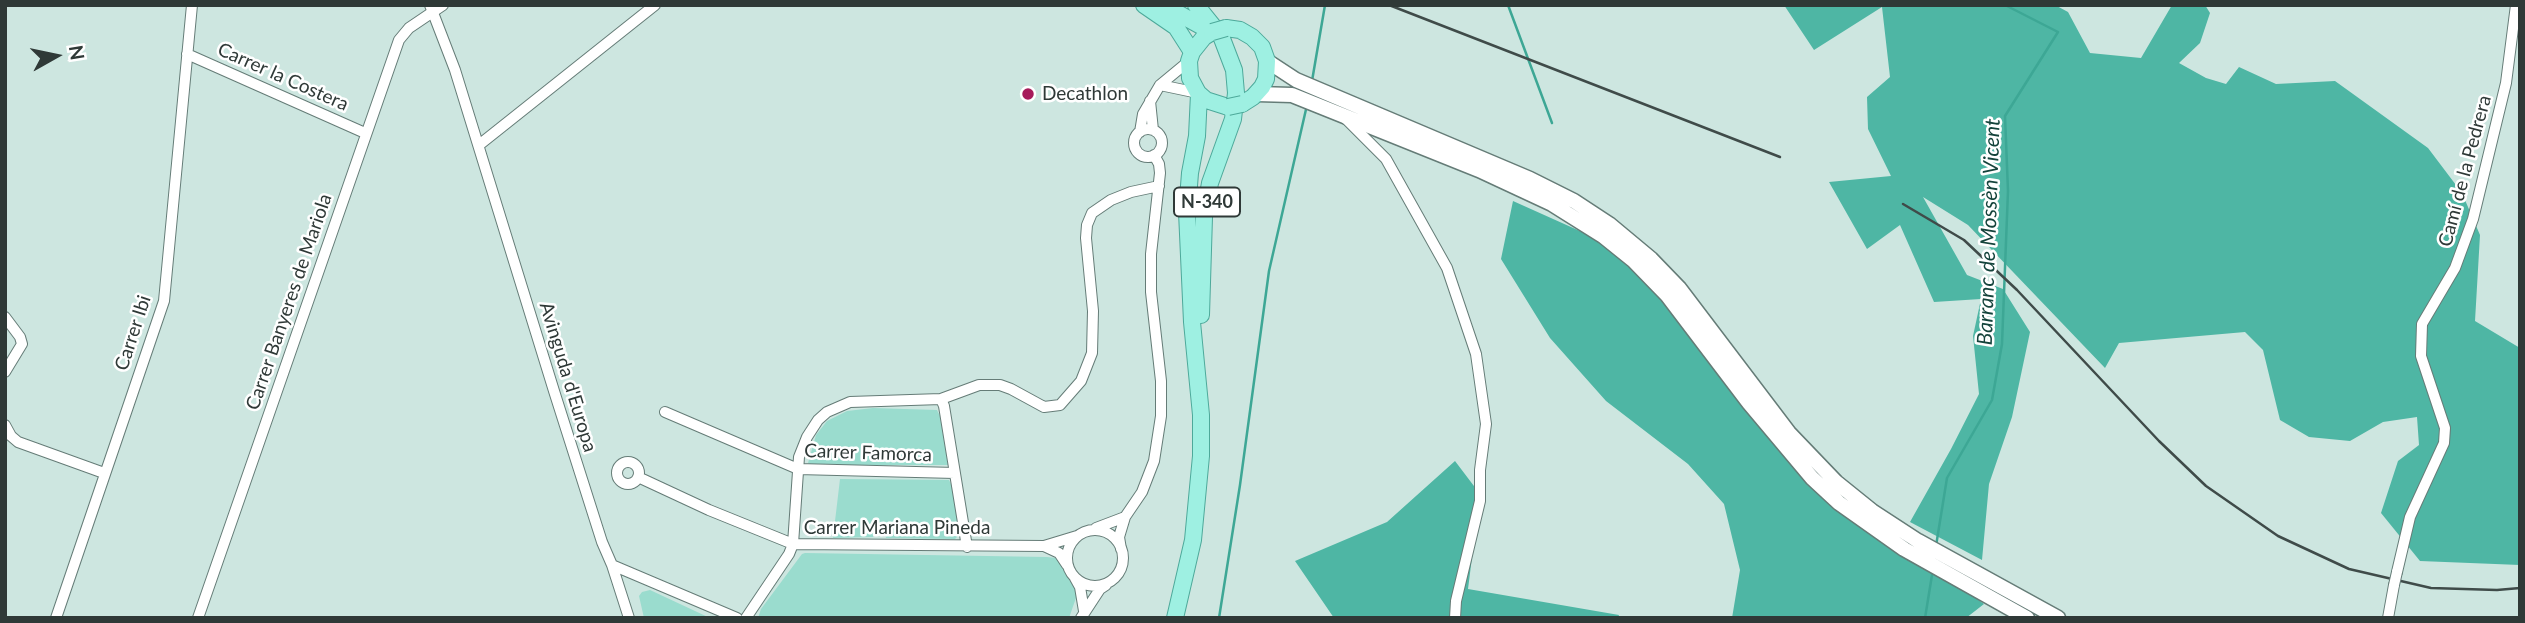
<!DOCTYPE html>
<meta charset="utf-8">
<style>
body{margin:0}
#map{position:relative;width:2525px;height:623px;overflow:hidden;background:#cde6e0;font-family:Lato,sans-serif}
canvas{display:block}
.frame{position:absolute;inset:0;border:7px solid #2f3937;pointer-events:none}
.north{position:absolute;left:21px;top:21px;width:70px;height:70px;-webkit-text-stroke:5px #fff;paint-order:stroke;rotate:81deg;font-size:19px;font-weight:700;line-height:28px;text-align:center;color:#2f3937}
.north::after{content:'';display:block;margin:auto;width:24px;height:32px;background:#2f3937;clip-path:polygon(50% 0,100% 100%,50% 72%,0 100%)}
</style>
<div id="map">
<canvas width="2525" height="623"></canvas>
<div class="frame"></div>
<div class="north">N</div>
</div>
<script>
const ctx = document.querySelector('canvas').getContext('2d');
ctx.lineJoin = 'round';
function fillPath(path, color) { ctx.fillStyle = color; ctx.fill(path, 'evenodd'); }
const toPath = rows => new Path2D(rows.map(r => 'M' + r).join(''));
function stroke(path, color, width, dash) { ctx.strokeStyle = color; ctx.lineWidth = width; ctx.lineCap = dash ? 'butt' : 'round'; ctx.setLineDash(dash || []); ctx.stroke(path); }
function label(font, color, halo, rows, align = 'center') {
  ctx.font = font + ' Lato,sans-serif'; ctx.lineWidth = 5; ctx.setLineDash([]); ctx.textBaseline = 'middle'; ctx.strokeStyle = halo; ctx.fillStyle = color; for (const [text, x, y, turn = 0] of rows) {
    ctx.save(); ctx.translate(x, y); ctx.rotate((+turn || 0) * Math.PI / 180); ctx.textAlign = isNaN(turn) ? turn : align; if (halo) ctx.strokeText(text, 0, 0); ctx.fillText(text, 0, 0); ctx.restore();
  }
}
fillPath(toPath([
 [873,408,937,410,940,416,948,465,811,465,808,463,816,435,827,421,847,411],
 [840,479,949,480,953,488,961,533,955,539,886,538,885,534,874,533,873,537,833,538],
 [805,553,1047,557,1056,558,1059,562,1074,586,1077,595,1069,618,758,618,761,609,802,554],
 [650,590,710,618,644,618,639,596,642,592]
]), '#9adcce');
fillPath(toPath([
 [1784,5,2055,5,2068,12,2090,53,2141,58,2172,5,2205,5,2210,13,2200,43,2179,63,2206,78,2226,84,2239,67,2276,84,2335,81,2428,148,2462,193,2480,235,2475,321,2520,348,2520,565,2420,561,2381,513,2398,461,2419,445,2417,417,2383,422,2350,441,2309,437,2280,420,2263,350,2245,332,2119,343,2105,368,1968,225,1923,197,1967,275,2003,289,2030,332,2012,417,1989,484,1982,560,1910,522,1951,449,1979,394,1973,336,1981,299,1934,302,1900,225,1867,249,1829,182,1891,176,1868,129,1867,97,1890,77,1882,7,1814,50],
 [1513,201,1620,249,1812,478,1984,604,1966,618,1732,618,1740,570,1724,504,1688,464,1606,401,1550,338,1501,259],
 [1455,461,1480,494,1468,589,1619,615,1618,618,1334,618,1295,561,1387,522]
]), '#4eb6a4');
stroke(toPath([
 [1508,5,1552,123],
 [1312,81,1325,5],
 [1936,546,1947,478,1992,400,2002,344,2008,191,2005,116,2058,32,2005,5],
 [1219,618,1240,485,1269,271,1307,105],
 [1925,618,1933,569]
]), '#3da795', 2.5);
const minor = toPath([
 [430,5,455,70,554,391,602,542,612,565,629,618],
 [187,54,365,133],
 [1160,85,1198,93],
 [1150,101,1153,130],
 [1345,118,1386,159,1447,268,1476,354,1486,424,1480,470,1480,501,1456,601,1455,618],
 '1134 143a14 14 0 1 1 28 0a14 14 0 1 1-28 0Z',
 [1140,132,1143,114,1160,85,1189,61],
 [479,145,655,5],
 [5,317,20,337,22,344,5,372],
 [941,399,944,406,967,547],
 [665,412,798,469,955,473],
 [5,425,11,436,18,442,104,473],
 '617 473a11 11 0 1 1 22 0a11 11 0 1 1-22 0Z',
 [638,477,709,510,793,544,1044,546],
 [1096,528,1125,517],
 '1067 558a28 28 0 1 1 56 0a28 28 0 1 1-56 0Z',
 [1121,549,1119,537,1125,517,1142,492,1154,461,1161,416,1161,381,1151,292,1151,254,1160,173,1159,164,1154,155],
 [612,565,737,618],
 [1067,565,1059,553,1044,546,1077,536],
 [2397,572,2410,517,2444,443,2445,428,2421,356,2422,324,2455,268,2473,219,2506,83,2516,5],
 [1075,578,1080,587,1084,611],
 [56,618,164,301,192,5],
 [198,618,399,40,409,28,443,5],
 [746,618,789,554,793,544,799,457,807,437,818,420,827,412,850,402,941,399,979,385,1000,385,1011,389,1044,407,1060,405,1081,381,1092,353,1093,311,1086,238,1087,225,1092,213,1111,200,1131,192,1159,186],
 [1081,618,1100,589,1106,585],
 [2388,618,2394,585]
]);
const secondary = toPath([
 [1267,61,1296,80,1530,179,1574,201,1609,224,1651,259,1679,288,1789,433,1836,482,1872,511,1918,541,2058,618],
 [1257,94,1292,95,1479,170,1552,204,1603,236,1634,261,1667,295,1749,403,1812,478,1839,503,1904,549,2027,618]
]);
const primary = toPath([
 [1144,5,1176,27,1192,52],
 [1163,5,1212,32],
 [1196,5,1221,36,1234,70,1236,93,1233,119,1210,183,1204,217,1201,315],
 [1226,28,1240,30,1252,37,1262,47,1267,61,1266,79,1262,87,1253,97,1242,104],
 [1212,32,1204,37,1192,52,1189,61,1190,78,1198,93,1206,100,1228,107],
 [1175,618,1193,540,1201,456,1201,415,1192,322,1187,212,1190,173,1197,136,1199,94]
]);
stroke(minor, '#657c77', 12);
stroke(secondary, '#657c77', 17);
stroke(primary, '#4da99a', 18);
stroke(minor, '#fff', 10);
stroke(secondary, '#fff', 14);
stroke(primary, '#9ef0e2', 16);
stroke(toPath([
 [1389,5,1780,157],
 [1903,204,1964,240,2017,290,2159,441,2206,486,2278,536,2349,569,2431,588,2497,590,2520,588]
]), '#3f4b49', 2.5);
const minorBridge = toPath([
 [2394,585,2397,572]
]);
const primaryBridge = toPath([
 [1212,32,1226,28],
 [1228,107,1242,104]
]);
stroke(minorBridge, '#657c77', 12, []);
stroke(primaryBridge, '#4da99a', 18, []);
stroke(minorBridge, '#fff', 10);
stroke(primaryBridge, '#9ef0e2', 16);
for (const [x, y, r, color] of [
 [1028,94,7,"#a71a5b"]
]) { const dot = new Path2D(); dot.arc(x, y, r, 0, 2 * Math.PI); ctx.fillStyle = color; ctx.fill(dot); stroke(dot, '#fff', 2.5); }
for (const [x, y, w] of [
 [1207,202,66]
]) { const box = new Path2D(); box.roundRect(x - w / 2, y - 14.5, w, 29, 5); ctx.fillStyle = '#fff'; ctx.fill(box); stroke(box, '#2f3937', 2); }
label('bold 18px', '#2f3937', null, [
 ["N-340",1207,202]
]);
label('19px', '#2f3937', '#fff', [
 ["Carrer la Costera",283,77,24],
 ["Camí de la Pedrera",2465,171,-75],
 ["Carrer Banyeres de Mariola",289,302,-71],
 ["Carrer Ibi",133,333,-72],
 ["Avinguda d'Europa",568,377,73],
 ["Carrer Famorca",868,453,2],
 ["Carrer Mariana Pineda",897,528]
]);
label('19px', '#2f3937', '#fff', [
 ["Decathlon",1042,94]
], 'left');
label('italic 21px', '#14433b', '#fff', [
 ["Barranc de Mossèn Vicent",1989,232,-88]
]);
</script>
